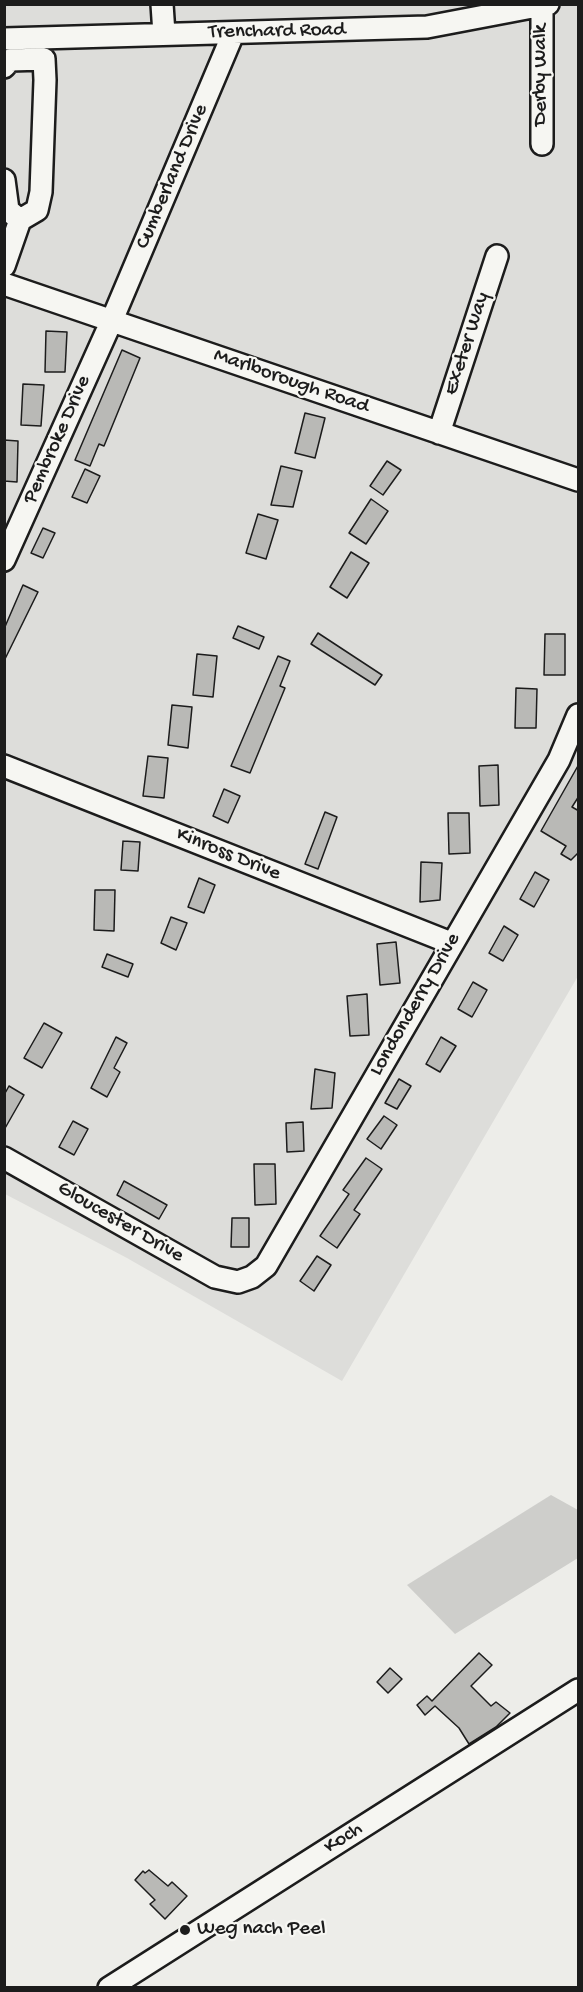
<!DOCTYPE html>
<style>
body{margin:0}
#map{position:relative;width:583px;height:1992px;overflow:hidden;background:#edede9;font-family:"Gochi Hand",sans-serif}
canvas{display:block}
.frame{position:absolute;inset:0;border:6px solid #1c1c1c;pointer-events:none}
</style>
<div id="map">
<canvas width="583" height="1992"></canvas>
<div class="frame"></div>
</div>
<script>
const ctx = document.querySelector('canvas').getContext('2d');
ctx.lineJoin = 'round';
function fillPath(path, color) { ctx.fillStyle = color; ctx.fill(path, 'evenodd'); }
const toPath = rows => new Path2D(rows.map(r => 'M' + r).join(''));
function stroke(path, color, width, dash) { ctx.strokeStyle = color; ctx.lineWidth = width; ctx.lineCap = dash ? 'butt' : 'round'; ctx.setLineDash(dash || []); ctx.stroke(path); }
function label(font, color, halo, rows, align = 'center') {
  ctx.font = font + ' "Gochi Hand",sans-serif'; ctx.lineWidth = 4.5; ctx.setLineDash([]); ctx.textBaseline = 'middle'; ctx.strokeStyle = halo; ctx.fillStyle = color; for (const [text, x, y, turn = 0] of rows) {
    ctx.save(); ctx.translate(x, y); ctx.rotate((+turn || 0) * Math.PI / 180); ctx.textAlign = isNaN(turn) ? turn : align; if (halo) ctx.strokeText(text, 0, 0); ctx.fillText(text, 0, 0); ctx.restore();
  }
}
fillPath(toPath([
 [4,5,578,5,578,976,342,1381,127,1258,5,1194]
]), '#ddddda');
fillPath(toPath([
 [551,1495,578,1510,578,1558,455,1634,407,1585]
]), '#cececb');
const building = toPath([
 [46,331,67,332,65,372,45,372,46,331],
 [122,350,140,358,104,446,99,444,90,466,75,460,122,350],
 [23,384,44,385,41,426,21,425,23,384],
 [305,413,325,418,315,458,295,453,305,413],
 [4,440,18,441,17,482,4,481,4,440],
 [387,461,401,470,383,495,370,486,387,461],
 [281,466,302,471,293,507,271,505,281,466],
 [85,469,100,476,87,503,72,497,85,469],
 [371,499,388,511,366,544,349,533,371,499],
 [258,514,278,520,266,559,246,553,258,514],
 [43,528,55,533,43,558,31,553,43,528],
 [351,552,369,563,347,598,330,587,351,552],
 [23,585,38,592,4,661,4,629,23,585],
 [238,626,264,637,259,649,233,638,238,626],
 [318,633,382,675,375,685,311,644,318,633],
 [545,634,565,634,565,675,544,675,545,634],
 [197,654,217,656,213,697,193,695,197,654],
 [278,656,290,661,280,686,285,688,250,773,231,766,278,656],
 [516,688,537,689,536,728,515,728,516,688],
 [172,705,192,707,188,748,168,745,172,705],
 [148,756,168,758,164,798,143,796,148,756],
 [579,764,579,796,572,807,579,811,579,852,571,860,561,854,566,846,541,831,579,764],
 [498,765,499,805,480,806,479,766,498,765],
 [224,789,240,796,228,823,213,816,224,789],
 [325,812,337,817,318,869,305,864,325,812],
 [448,813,469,813,470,853,449,854,448,813],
 [123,841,140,842,138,871,121,870,123,841],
 [421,862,442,863,440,900,420,902,421,862],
 [535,872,549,880,534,907,520,899,535,872],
 [199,878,215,885,204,913,188,907,199,878],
 [95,890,115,890,114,931,94,930,95,890],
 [171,917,187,923,176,950,161,943,171,917],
 [504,926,518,935,503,961,489,953,504,926],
 [396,942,400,983,380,985,377,944,396,942],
 [107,954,133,964,128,977,102,967,107,954],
 [473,982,487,990,472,1017,458,1009,473,982],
 [367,994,369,1035,350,1036,347,996,367,994],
 [44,1023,62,1033,42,1068,24,1058,44,1023],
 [116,1037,127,1043,114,1068,120,1072,107,1097,91,1088,116,1037],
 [441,1037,456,1046,440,1072,426,1064,441,1037],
 [315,1069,335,1073,332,1108,311,1109,315,1069],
 [399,1079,411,1086,397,1109,385,1103,399,1079],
 [9,1086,24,1095,4,1130,4,1095,9,1086],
 [384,1116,397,1125,381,1149,367,1139,384,1116],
 [73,1121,88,1129,74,1155,59,1147,73,1121],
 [303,1122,304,1151,287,1152,286,1123,303,1122],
 [366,1158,382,1169,354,1210,360,1214,337,1248,320,1236,349,1194,343,1190,366,1158],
 [254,1164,275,1164,276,1204,255,1205,254,1164],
 [124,1181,167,1205,159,1219,117,1195,124,1181],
 [232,1218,249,1218,249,1247,231,1247,232,1218],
 [317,1256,331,1265,314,1291,300,1281,317,1256],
 [479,1653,492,1665,471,1686,491,1706,496,1702,510,1713,496,1727,469,1744,459,1728,435,1706,425,1715,417,1705,427,1696,432,1701,479,1653],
 [390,1668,402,1679,388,1693,377,1682,390,1668],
 [149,1870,168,1886,172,1882,187,1896,165,1919,150,1904,155,1900,135,1880,143,1871,145,1873,149,1870]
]);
fillPath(building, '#b9b9b6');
stroke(building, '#1c1c1c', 1.5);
const minor = toPath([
 [162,4,164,34],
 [542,6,542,144],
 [4,39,427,27,548,4],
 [4,67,10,60,44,59,45,80,41,192,37,210,20,220,4,266],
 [4,180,8,210,20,220],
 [4,284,578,480],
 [439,433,497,256],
 [4,560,112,320,233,34],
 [4,766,451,943],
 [4,1158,215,1277,238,1282,252,1277,266,1266,559,760,578,715],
 [109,1988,578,1690]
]);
stroke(minor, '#1c1c1c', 26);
stroke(minor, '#f6f6f2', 21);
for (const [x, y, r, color] of [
 [185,1930,6,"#1c1c1c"]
]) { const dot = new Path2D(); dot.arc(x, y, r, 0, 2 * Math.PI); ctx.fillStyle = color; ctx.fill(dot); stroke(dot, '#f6f6f2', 2); }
label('21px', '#1c1c1c', '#f6f6f2', [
 ["Trenchard Road",277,32,-1],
 ["Derby Walk",542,75,-90],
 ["Cumberland Drive",173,177,-67],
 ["Exeter Way",468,344,-72],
 ["Marlborough Road",291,382,19],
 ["Pembroke Drive",58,440,-66],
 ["Kinross Drive",228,855,22],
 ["Londonderry Drive",416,1005,-60],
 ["Gloucester Drive",120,1223,30],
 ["Koch",344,1839,-33]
]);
label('21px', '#1c1c1c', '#f6f6f2', [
 ["Weg nach Peel",197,1930]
], 'left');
</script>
